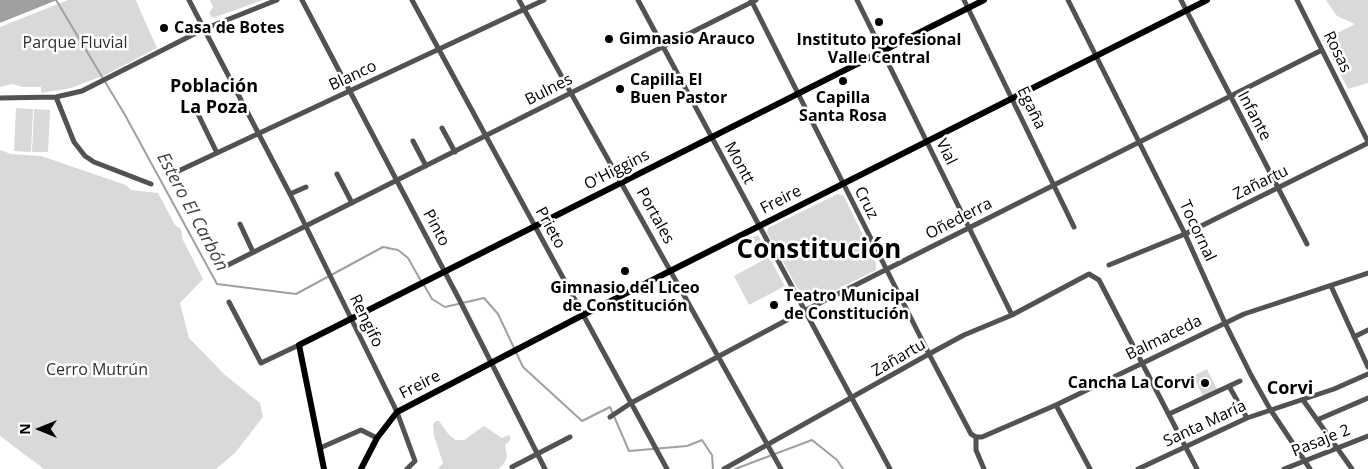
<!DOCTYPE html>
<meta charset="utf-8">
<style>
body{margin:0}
#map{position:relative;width:1368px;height:469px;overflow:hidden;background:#fff;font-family:"Open Sans",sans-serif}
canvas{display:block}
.north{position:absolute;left:15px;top:404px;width:50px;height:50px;-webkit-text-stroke:4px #fff;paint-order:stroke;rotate:270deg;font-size:14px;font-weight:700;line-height:20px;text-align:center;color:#000}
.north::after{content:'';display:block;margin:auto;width:18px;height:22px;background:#000;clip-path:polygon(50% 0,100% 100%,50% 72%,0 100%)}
</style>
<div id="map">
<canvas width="1368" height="469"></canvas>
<div class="north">N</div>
</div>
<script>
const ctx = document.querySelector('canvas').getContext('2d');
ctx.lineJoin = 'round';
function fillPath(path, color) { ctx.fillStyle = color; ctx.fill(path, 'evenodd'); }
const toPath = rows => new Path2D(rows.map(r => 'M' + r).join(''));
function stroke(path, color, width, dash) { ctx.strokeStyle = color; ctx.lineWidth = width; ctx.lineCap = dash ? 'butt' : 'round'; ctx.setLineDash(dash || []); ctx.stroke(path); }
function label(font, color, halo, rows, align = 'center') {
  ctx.font = font + ' "Open Sans",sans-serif'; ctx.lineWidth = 5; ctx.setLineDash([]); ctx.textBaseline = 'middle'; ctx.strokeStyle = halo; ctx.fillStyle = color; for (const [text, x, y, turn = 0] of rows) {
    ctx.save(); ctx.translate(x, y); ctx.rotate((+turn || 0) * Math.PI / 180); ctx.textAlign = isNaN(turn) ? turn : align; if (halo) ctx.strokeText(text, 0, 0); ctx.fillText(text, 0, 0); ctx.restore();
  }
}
fillPath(toPath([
 [68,0,137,0,136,1,157,48,105,75,71,88,41,93,41,87,22,87,13,84,0,87,0,27],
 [210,0,263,0,213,18,209,13,213,7],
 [1326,0,1368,0,1368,83,1348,89,1323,40,1355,24,1337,16],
 [16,108,33,109,31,152,14,151],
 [34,109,50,110,48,152,32,152],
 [0,150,11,154,41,156,126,185,131,190,158,193,175,225,181,229,183,240,203,279,180,303,189,338,225,375,260,403,263,417,235,453,216,469,44,469,0,436],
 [838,194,844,196,876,263,876,270,810,303,804,300,767,233,768,228],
 [758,235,764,247,755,251,749,239],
 [769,257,785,286,749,305,734,276],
 [1207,369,1217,389,1203,396,1193,376],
 [436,421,439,421,449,435,456,440,464,440,484,426,502,438,509,435,511,439,505,445,507,456,504,464,498,469,438,469,443,463,434,436,433,424]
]), '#d9d9d9');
fillPath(toPath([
 [0,0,57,0,0,23]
]), '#a0a0a0');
fillPath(toPath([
 [51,3,53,5,0,25,0,23]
]), '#fff');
stroke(toPath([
 [56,0,125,115,217,284,296,294,383,247,398,250,408,258,421,281],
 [424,285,432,299,445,307,484,298,498,314,523,367,582,421,610,407,629,451,687,446,702,440,712,455,713,469],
 [735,469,812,440,837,460,843,469]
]), '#a0a0a0', 2);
stroke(toPath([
 [189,0,290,194,397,412,415,461,407,469],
 [302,0,459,299,545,469],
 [412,0,667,469],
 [519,0,781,469],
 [638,0,890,469],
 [751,0,929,354,971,434,976,437],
 [857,0,1012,315],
 [964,0,1074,227],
 [1068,0,1185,234,1225,323,1251,375,1270,409,1310,469],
 [1181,0,1307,244],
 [1297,0,1368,142],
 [56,97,74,142,85,156,94,162,151,184],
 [0,98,56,97,82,91,204,29,277,0],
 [196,110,217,153],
 [442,128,455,152],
 [413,141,426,166],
 [172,174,544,0],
 [337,174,352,203],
 [290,194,306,187],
 [240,224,253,252],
 [1109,265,1185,234,1368,143],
 [222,268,756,0],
 [1331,286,1368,367],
 [229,302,261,363,299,345],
 [1354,337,1368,330],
 [1229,386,1247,418],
 [1303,400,1352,469],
 [1056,405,1090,469],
 [1169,414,1240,381],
 [610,417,631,403,800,313,1322,50],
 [1317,420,1368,398],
 [976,437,982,437,1056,405,1244,314,1368,273],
 [976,437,976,450,984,469],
 [320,448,361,430,377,438],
 [512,467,570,437],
 [724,469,929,354,964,335,1012,315,1089,274,1099,280,1197,469],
 [1138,469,1247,418,1334,389,1368,374],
 [1284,469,1368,436]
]), '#525252', 5);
stroke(toPath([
 [324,469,299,345,984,0],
 [361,469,377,438,397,412,583,315,1207,0]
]), '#000', 6);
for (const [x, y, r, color] of [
 [879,22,5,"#000"],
 [164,28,5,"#000"],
 [609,39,5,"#000"],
 [843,81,5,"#000"],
 [620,89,5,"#000"],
 [625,271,5,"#000"],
 [774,305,5,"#000"],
 [1205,383,5,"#000"]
]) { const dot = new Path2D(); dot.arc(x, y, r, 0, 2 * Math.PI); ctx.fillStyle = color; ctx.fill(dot); stroke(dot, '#fff', 2); }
label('bold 16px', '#000', '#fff', [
 ["Casa de Botes",174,28],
 ["Gimnasio Arauco",619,39],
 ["Instituto profesional",879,40,"center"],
 ["Valle Central",879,58,"center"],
 ["Capilla El",630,80],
 ["Buen Pastor",630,98],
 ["Capilla",843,98,"center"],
 ["Santa Rosa",843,116,"center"],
 ["Gimnasio del Liceo",625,288,"center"],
 ["de Constitución",625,306,"center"],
 ["Teatro Municipal",784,296],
 ["de Constitución",784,314],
 ["Cancha La Corvi",1195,383,"right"]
], 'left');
label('16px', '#303030', '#fff', [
 ["Parque Fluvial",75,43],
 ["Cerro Mutrún",97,370]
]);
label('16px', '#000', '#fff', [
 ["Rosas",1337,52,64],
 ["Blanco",353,76,-25],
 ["Bulnes",549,90,-27],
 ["Egaña",1031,108,64],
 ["Infante",1254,116,62],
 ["Vial",946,152,64],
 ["Montt",739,163,62],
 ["O'Higgins",617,170,-27],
 ["Zañartu",1261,183,-26],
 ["Freire",781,200,-27],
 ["Cruz",866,203,63],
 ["Portales",655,216,61],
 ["Oñederra",959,219,-27],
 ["Pinto",436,228,62],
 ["Prieto",550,228,61],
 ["Tocornal",1197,231,65],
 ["Rengifo",366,321,64],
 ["Balmaceda",1164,338,-26],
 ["Zañartu",899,358,-30],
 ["Freire",420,385,-27],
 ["Santa María",1205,424,-25],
 ["Pasaje 2",1321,441,-22]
]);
label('bold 18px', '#000', '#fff', [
 ["Población",214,87],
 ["La Poza",214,108],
 ["Corvi",1290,389]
]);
label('italic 18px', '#414141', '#fff', [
 ["Estero El Carbón",192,212,62]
]);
label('bold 26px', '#000', '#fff', [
 ["Constitución",819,251]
]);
</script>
